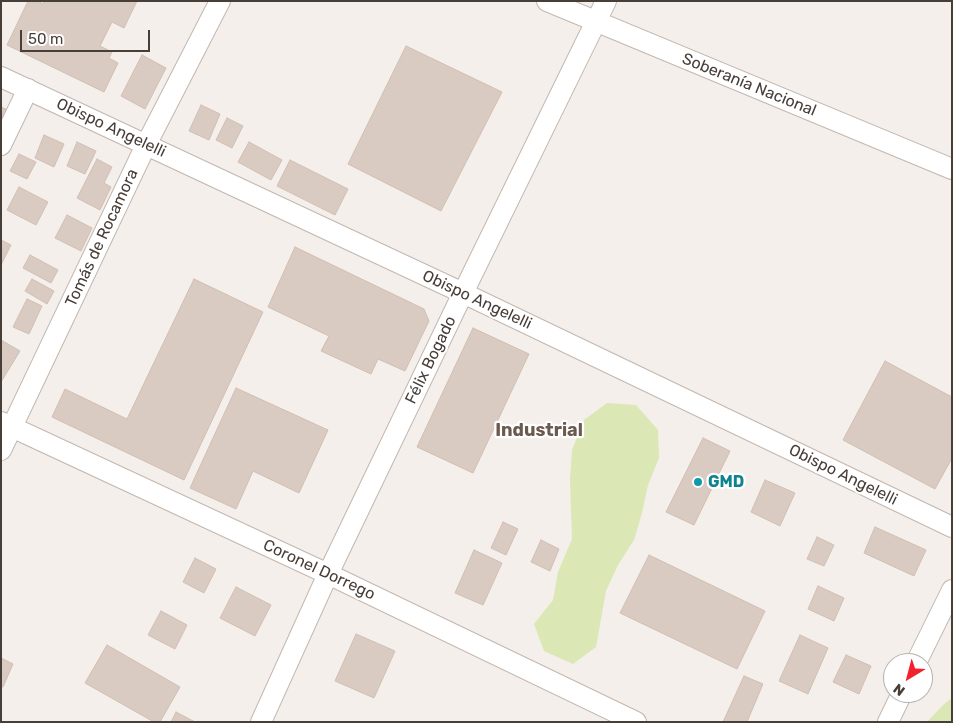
<!DOCTYPE html>
<meta charset="utf-8">
<style>
body{margin:0}
#map{position:relative;width:953px;height:723px;overflow:hidden;background:#f4efea;font-family:Rubik,sans-serif}
canvas{display:block}
.frame{position:absolute;inset:0;border:2px solid #483e38;pointer-events:none}
.north{position:absolute;left:883px;top:653px;width:50px;height:50px;box-sizing:border-box;background:#fff;border:1px solid #b6b2af;border-radius:50%;rotate:217deg;font-size:14px;font-weight:700;line-height:20px;text-align:center;color:#483e38}
.north::after{content:'';display:block;margin:auto;width:18px;height:22px;background:#f5202e;clip-path:polygon(50% 0,100% 100%,50% 72%,0 100%)}
.scale{position:absolute;left:20px;top:30px;width:130px;height:22px;box-sizing:border-box;border:2px solid #483e38;border-top:0;padding-left:6px;font-size:15px;line-height:18px;white-space:nowrap;color:#483e38;-webkit-text-stroke:4px #fff;paint-order:stroke}
</style>
<div id="map">
<canvas width="953" height="723"></canvas>
<div class="frame"></div>
<div class="north">N</div>
<div class="scale">50 m</div>
</div>
<script>
const ctx = document.querySelector('canvas').getContext('2d');
ctx.lineJoin = 'round';
function fillPath(path, color) { ctx.fillStyle = color; ctx.fill(path, 'evenodd'); }
const toPath = rows => new Path2D(rows.map(r => 'M' + r).join(''));
function stroke(path, color, width, dash) { ctx.strokeStyle = color; ctx.lineWidth = width; ctx.lineCap = dash ? 'butt' : 'round'; ctx.setLineDash(dash || []); ctx.stroke(path); }
function label(font, color, halo, rows, align = 'center') {
  ctx.font = font + ' Rubik,sans-serif'; ctx.lineWidth = 4.5; ctx.setLineDash([]); ctx.textBaseline = 'middle'; ctx.strokeStyle = halo; ctx.fillStyle = color; for (const [text, x, y, turn = 0] of rows) {
    ctx.save(); ctx.translate(x, y); ctx.rotate((+turn || 0) * Math.PI / 180); ctx.textAlign = isNaN(turn) ? turn : align; if (halo) ctx.strokeText(text, 0, 0); ctx.fillText(text, 0, 0); ctx.restore();
  }
}
fillPath(toPath([
 [607,403,636,405,658,430,659,458,648,485,642,513,634,540,618,565,606,591,596,647,573,664,544,651,534,624,553,600,558,572,572,539,570,480,572,450,584,420],
 [952,698,952,722,927,722,943,705]
]), '#dbe7b4');
const building = toPath([
 [28,1,38,1,43,4,44,1,137,1,124,28,112,22,100,46,112,52,109,58,118,63,104,92,7,45,28,1],
 [406,46,502,92,441,211,348,164,406,46],
 [142,55,166,68,145,109,121,96,142,55],
 [201,105,220,114,209,140,189,131,201,105],
 [1,107,8,110,1,125,1,107],
 [227,118,243,126,232,148,216,140,227,118],
 [44,135,64,144,54,167,35,158,44,135],
 [77,142,96,151,85,174,67,166,77,142],
 [249,142,282,160,271,180,238,162,249,142],
 [19,154,36,162,27,179,10,171,19,154],
 [97,159,112,167,104,183,111,187,100,210,77,198,97,159],
 [290,160,348,189,335,215,277,186,290,160],
 [19,187,48,202,36,225,7,210,19,187],
 [67,215,92,228,81,251,55,238,67,215],
 [1,240,11,245,1,265,1,240],
 [295,247,424,309,429,321,405,371,378,359,371,374,321,351,329,336,268,307,295,247],
 [30,255,58,270,51,283,23,268,30,255],
 [32,279,54,291,47,304,25,291,32,279],
 [194,279,263,312,184,480,52,417,65,389,127,419,194,279],
 [27,299,42,306,29,334,13,327,27,299],
 [473,328,529,354,473,473,417,447,473,328],
 [1,340,20,351,1,382,1,340],
 [885,361,952,397,952,458,935,489,843,440,885,361],
 [236,388,328,430,299,493,253,471,236,509,190,488,236,388],
 [703,438,730,451,694,525,666,512,703,438],
 [765,480,795,493,780,526,751,512,765,480],
 [503,522,518,529,506,555,491,548,503,522],
 [875,527,926,550,914,576,864,553,875,527],
 [817,537,834,545,824,566,807,559,817,537],
 [541,540,559,549,550,571,531,562,541,540],
 [474,550,502,563,483,605,455,593,474,550],
 [649,555,765,611,737,669,620,613,649,555],
 [195,558,216,569,204,593,183,582,195,558],
 [818,586,844,598,834,621,808,609,818,586],
 [236,587,271,605,255,636,220,618,236,587],
 [161,611,187,625,175,649,148,635,161,611],
 [356,634,395,651,374,698,335,681,356,634],
 [800,635,828,648,808,694,779,681,800,635],
 [107,645,180,687,160,722,154,722,85,683,107,645],
 [846,655,871,666,859,694,833,682,846,655],
 [1,658,13,664,3,687,1,687,1,658],
 [744,676,763,684,747,722,723,722,744,676],
 [176,712,195,722,171,722,176,712]
]);
fillPath(building, '#d9cbc2');
stroke(building, '#d1beb2', 1);
const minor = toPath([
 [547,1,952,169],
 [1,77,463,293,952,527],
 [1,145,28,89],
 [1,422,328,574,636,722],
 [1,450,146,145,220,1],
 [916,663,952,590],
 [261,722,328,574,463,293,606,1],
 [888,722,902,693]
]);
stroke(minor, '#c3b7af', 22);
stroke(minor, '#fff', 20);
for (const [x, y, r, color] of [
 [698,482,5,"#0f9aa8"]
]) { const dot = new Path2D(); dot.arc(x, y, r, 0, 2 * Math.PI); ctx.fillStyle = color; ctx.fill(dot); stroke(dot, '#fff', 2); }
label('16px', '#483e38', '#fff', [
 ["Soberanía Nacional",749,85,22],
 ["Obispo Angelelli",111,128,25],
 ["Tomás de Rocamora",102,238,-65],
 ["Obispo Angelelli",477,300,25],
 ["Félix Bogado",431,360,-64],
 ["Obispo Angelelli",843,475,26],
 ["Coronel Dorrego",319,570,25]
]);
label('bold 16px', '#0d838f', '#fff', [
 ["GMD",708,482]
], 'left');
label('bold 18px', '#6b5a4f', '#fff', [
 ["Industrial",539,431]
]);
</script>
